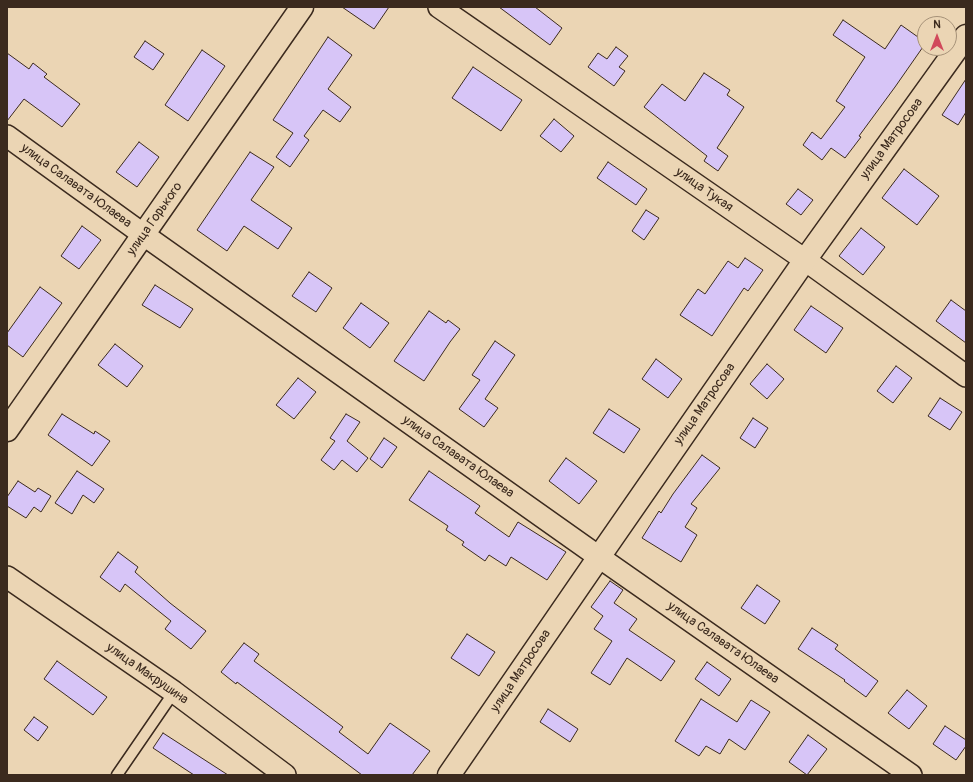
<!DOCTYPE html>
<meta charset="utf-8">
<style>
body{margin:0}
#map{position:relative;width:973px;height:782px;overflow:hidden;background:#ebd5b4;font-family:Pangolin,sans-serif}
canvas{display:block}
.frame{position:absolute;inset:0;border:8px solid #3b2a1e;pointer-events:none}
.north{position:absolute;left:917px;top:16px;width:40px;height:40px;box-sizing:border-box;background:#ebd5b4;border:1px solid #a59178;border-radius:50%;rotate:0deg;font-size:11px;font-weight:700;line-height:16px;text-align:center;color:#3b2a1e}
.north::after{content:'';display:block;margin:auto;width:14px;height:18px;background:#d1495b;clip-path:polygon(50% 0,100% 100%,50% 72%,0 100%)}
</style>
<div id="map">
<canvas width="973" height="782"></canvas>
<div class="frame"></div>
<div class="north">N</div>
</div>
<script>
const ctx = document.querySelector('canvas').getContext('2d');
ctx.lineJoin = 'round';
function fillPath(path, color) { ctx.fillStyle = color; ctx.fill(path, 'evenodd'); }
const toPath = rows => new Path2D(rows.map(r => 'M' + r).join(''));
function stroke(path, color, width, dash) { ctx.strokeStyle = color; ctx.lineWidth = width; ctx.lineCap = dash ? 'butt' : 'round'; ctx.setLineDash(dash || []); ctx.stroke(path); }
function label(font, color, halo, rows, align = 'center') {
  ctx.font = font + ' Pangolin,sans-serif'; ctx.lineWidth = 3; ctx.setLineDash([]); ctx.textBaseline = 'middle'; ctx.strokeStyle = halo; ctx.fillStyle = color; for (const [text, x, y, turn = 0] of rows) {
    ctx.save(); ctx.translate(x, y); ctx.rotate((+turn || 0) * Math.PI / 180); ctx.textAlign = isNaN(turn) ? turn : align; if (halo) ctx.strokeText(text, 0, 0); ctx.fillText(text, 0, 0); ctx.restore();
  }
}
const building = toPath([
 [342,7,389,7,374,29,342,7],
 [499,7,535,7,562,28,550,45,499,7],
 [843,20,885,49,901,25,925,42,925,44,895,87,859,136,861,137,845,158,831,148,822,160,803,145,812,132,821,139,845,107,836,101,865,57,833,35,843,20],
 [328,37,352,55,328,89,351,107,340,122,323,110,304,136,309,140,290,167,276,157,293,133,273,120,328,37],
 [145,41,164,54,153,70,134,57,145,41],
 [616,47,628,56,619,67,625,71,614,86,588,67,598,53,607,59,616,47],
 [202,50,225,66,188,121,165,105,202,50],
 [7,53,29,69,33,63,47,74,44,77,80,104,62,127,24,99,7,121,7,53],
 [473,67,522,100,501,131,452,98,473,67],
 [704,73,730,90,727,95,744,107,717,148,728,156,718,171,704,161,707,156,644,107,662,84,685,101,704,73],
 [966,79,966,112,958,125,942,115,966,79],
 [554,119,574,136,561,152,540,136,554,119],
 [139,142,159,157,137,187,116,172,139,142],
 [250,152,274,167,251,200,292,228,278,249,244,226,227,251,197,230,250,152],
 [608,162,647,189,636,205,597,178,608,162],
 [904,169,939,196,917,225,882,198,904,169],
 [798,189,813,200,801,215,786,204,798,189],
 [646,210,659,218,644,240,632,231,646,210],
 [82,226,101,240,79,269,61,256,82,226],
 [861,228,885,247,863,275,839,256,861,228],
 [745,258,763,270,748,291,744,288,712,336,680,315,698,289,705,294,728,261,738,268,745,258],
 [309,272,332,288,316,312,292,296,309,272],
 [155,285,193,309,180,328,142,305,155,285],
 [40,287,62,303,23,357,7,345,7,333,40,287],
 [951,300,966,311,966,343,936,321,951,300],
 [361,303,389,323,370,348,343,328,361,303],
 [811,306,843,328,826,353,794,330,811,306],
 [429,311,446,323,448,320,460,329,450,342,424,381,394,361,429,311],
 [495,341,515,355,485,399,498,408,484,427,459,409,480,380,472,375,495,341],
 [115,344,143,366,127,387,98,365,115,344],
 [656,359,682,379,668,398,642,379,656,359],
 [767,364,784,379,767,399,750,384,767,364],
 [896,366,912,378,893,403,877,391,896,366],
 [298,378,316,392,294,419,276,405,298,378],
 [940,398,962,412,950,430,928,416,940,398],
 [609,409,640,429,624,453,593,433,609,409],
 [62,414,94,434,95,431,110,441,92,466,48,435,62,414],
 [346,414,360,422,347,441,368,458,357,472,342,460,334,470,321,460,335,441,330,438,346,414],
 [753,418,768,428,755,448,740,438,753,418],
 [384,438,397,447,382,468,370,459,384,438],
 [702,455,720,468,691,504,697,508,685,527,697,535,681,562,642,538,659,511,661,513,673,494,702,455],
 [566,458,597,481,579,504,549,481,566,458],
 [77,471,104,489,94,503,83,495,72,514,55,503,77,471],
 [429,471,480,506,475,513,509,537,518,522,566,552,547,580,511,557,506,566,489,555,485,561,462,545,464,542,446,530,448,526,409,500,429,471],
 [18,481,35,492,38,488,51,496,41,512,34,507,26,518,7,506,7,497,18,481],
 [118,552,138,567,135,572,170,603,206,631,191,649,165,629,171,621,125,584,120,592,100,577,118,552],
 [610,581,623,590,614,603,637,619,629,630,675,661,661,681,627,658,610,685,591,673,612,641,594,629,603,616,591,607,610,581],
 [757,585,780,601,765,624,741,608,757,585],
 [812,628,838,645,835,649,878,681,866,697,844,681,845,680,798,649,812,628],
 [467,634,495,652,479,676,451,658,467,634],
 [244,643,259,654,254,661,343,727,339,732,368,754,390,723,430,751,412,775,362,775,237,682,236,684,221,672,244,643],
 [57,661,107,697,93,715,44,679,57,661],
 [707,662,731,679,719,696,695,679,707,662],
 [907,690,927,706,909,729,888,713,907,690],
 [701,699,737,722,751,700,770,712,745,750,729,739,720,754,706,746,699,756,675,741,701,699],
 [548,709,578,729,570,742,540,722,548,709],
 [34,717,48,727,38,741,24,730,34,717],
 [945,726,966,740,966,746,956,760,933,744,945,726],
 [163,733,228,775,194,775,153,748,163,733],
 [808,735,827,749,807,775,789,762,808,735]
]);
fillPath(building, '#d7c5f7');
stroke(building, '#3b2a1e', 1);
const service = toPath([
 [117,775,174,692]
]);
const minor = toPath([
 [439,7,805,260,966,376],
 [7,136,144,235,599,557,911,775],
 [7,577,174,692,285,775]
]);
const tertiary = toPath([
 [7,430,302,7],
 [449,775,599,557,805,260,966,36]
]);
stroke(service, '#3b2a1e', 13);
stroke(minor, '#3b2a1e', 24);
stroke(tertiary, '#3b2a1e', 25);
stroke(service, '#ebd5b4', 10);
stroke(minor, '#ebd5b4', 21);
stroke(tertiary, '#ebd5b4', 22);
label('13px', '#3b2a1e', '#ebd5b4', [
 ["улица Матросова",892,139,-54],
 ["улица Салавата Юлаева",76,186,36],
 ["улица Тукая",704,190,35],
 ["улица Горького",155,219,-55],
 ["улица Матросова",705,404,-55],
 ["улица Салавата Юлаева",458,457,35],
 ["улица Салавата Юлаева",723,643,35],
 ["улица Матросова",521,671,-56],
 ["улица Макрушина",147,674,35]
]);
</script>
